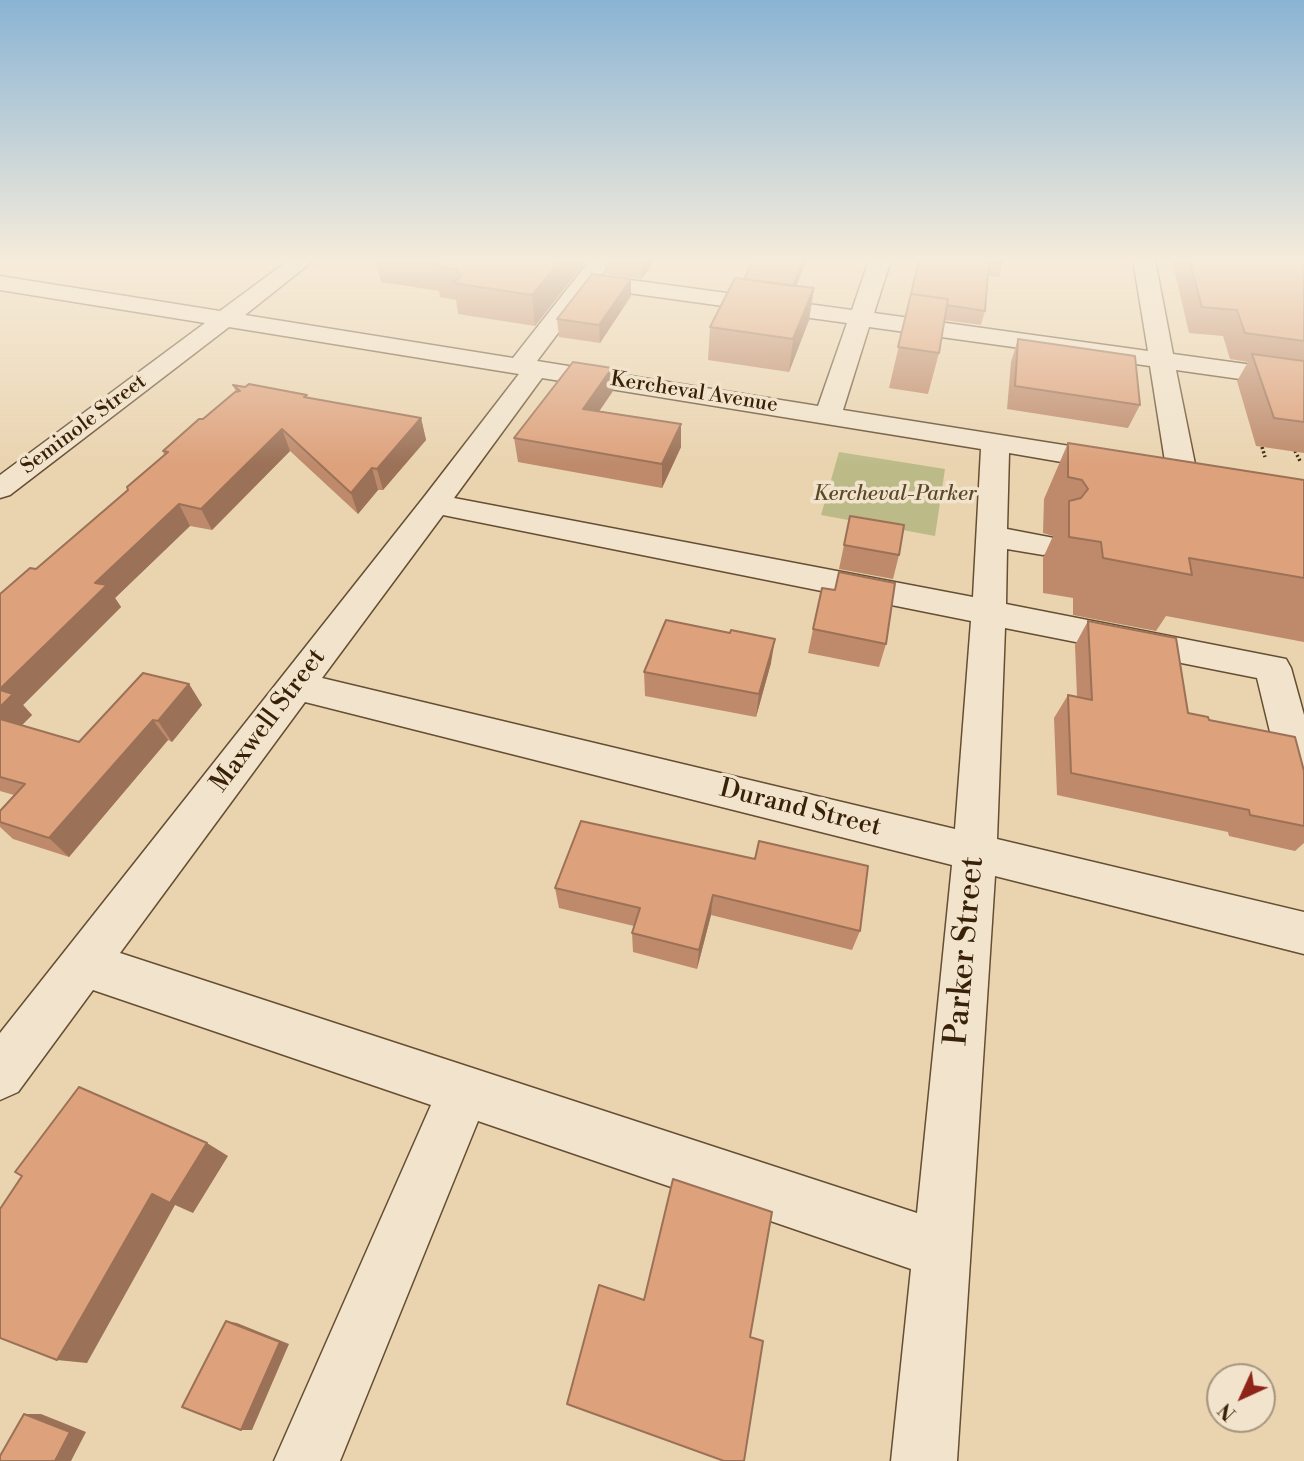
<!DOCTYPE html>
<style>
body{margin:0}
#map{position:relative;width:1304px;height:1461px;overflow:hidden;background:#ead4b0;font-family:"Libre Bodoni",serif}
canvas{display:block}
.north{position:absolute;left:1206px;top:1363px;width:70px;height:70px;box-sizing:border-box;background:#f1e3cc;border:2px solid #a7957e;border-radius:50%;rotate:225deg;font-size:19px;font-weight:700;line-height:28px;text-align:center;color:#392108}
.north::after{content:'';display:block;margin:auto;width:24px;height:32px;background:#8f2418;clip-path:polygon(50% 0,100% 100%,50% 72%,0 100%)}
</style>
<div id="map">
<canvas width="1304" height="1461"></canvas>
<div class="north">N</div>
</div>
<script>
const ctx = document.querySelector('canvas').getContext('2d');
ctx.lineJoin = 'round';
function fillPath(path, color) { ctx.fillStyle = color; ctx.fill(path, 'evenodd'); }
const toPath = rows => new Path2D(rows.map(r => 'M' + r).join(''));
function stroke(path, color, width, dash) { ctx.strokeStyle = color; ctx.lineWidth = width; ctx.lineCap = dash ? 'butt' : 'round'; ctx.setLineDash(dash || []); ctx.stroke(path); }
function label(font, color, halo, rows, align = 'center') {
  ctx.font = font + ' "Libre Bodoni",serif'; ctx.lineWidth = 7; ctx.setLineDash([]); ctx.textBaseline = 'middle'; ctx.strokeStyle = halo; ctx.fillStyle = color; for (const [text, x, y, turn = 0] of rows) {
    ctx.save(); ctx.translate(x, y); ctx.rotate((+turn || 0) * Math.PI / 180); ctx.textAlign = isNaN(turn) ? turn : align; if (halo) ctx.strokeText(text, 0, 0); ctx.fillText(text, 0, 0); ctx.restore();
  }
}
fillPath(toPath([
 [839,452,945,469,935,536,821,515]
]), '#bcbb88');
const minor = toPath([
 [289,260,314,260,245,315,513,358,590,260,611,262,601,276,852,310,869,260,891,260,874,313,1148,351,1133,260,1155,260,1173,354,1304,372,1304,388,1176,370,1197,474,1192,480,1182,483,1172,480,1167,474,1150,366,869,327,843,410,1114,453,1124,456,1128,462,1124,468,1114,471,1009,453,1007,529,1054,538,1059,545,1054,552,1043,555,1007,549,1006,604,1286,659,1291,668,1304,715,1304,807,1290,802,1284,790,1257,678,1005,628,997,839,1304,912,1304,954,995,876,957,1461,891,1461,911,1269,478,1121,340,1461,274,1461,431,1105,93,990,18,1092,0,1100,0,1033,424,497,519,374,229,327,10,495,0,498,0,475,205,323,0,290,0,276,220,311,289,260],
 [592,288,847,323,818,406,537,361,592,288],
 [542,378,981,449,973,597,454,498,542,378],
 [443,515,971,621,955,829,322,678,443,515],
 [305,702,952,865,917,1213,120,953,305,702]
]);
stroke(minor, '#654e32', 3);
stroke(toPath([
 [1262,447,1265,457],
 [1295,451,1301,463]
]), '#392108', 3.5, [2, 2.5]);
fillPath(minor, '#f1e3cc');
fillPath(toPath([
 [375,260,587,260,535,326,458,314,456,300,440,297,439,291,381,282],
 [605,260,655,260,642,279,606,274],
 [919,260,1004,260,999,277,988,276,985,311,981,325,944,320,939,353,928,394,889,388],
 [1172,260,1304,260,1304,453,1256,446,1237,381,1248,362,1230,359,1223,336,1189,333],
 [744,279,814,288,809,320,789,372,708,360,710,327],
 [631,296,600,343,559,337,557,319],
 [1018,339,1140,405,1128,428,1007,409,1011,362],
 [233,385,421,418,426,440,383,490,378,490,358,514,290,451,212,530,190,526,115,598,121,607,23,705,32,715,22,725,79,742,189,684,202,705,172,742,168,740,69,857,13,839,0,827,0,811,14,795,0,791,0,594,36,569,128,490,164,455,163,451,236,392],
 [613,391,599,411,681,424,681,447,662,488,518,462,514,438],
 [1068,443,1304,480,1304,642,1166,616,1156,631,1073,615,1073,598,1043,593,1043,558,1053,536,1043,533,1044,499],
 [850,516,899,555,893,579,839,569],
 [1088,621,1188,713,1209,720,1304,771,1304,843,1295,851,1229,836,1228,832,1057,795,1054,718,1068,695,1077,697,1075,645],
 [813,629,886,644,879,667,808,653],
 [730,633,771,663,756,717,645,696,644,672],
 [581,821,860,931,852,950,711,915,697,969,633,952,632,933,634,926,559,908,555,888]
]), '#be8a6b');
fillPath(toPath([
 [561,260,587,260,535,326,532,295],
 [642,260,655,260,642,279],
 [804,260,807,260,791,299,792,288],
 [631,279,631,296,600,343,599,325],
 [814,288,809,320,789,372,793,339],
 [612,368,613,391,585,432,583,409],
 [421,418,426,440,383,490,377,469],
 [681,424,681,447,662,488,662,464],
 [282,429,290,451,212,530,201,509],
 [372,468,378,490,358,514,351,493],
 [179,504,190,526,115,598,121,607,23,705,32,715,10,737,0,726,0,689,95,583],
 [775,639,771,663,756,717,759,694],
 [189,684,202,705,172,742,158,721],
 [153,720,168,740,69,857,49,838],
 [713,895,711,915,697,969,699,950],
 [207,1143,228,1156,193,1213,175,1205,87,1363,57,1360,152,1194],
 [226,1321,237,1323,289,1344,252,1430,241,1430],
 [24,1414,41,1414,86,1432,71,1461,55,1461]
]), '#9b7157');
const building = toPath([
 [431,260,561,260,532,295,453,283,463,274,456,273,458,270,435,267,441,261,431,260],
 [753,260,804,260,793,286,744,279,753,260],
 [919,260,1004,260,1003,263,989,261,985,311,947,305,948,299,911,294,919,260],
 [1189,260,1304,260,1304,341,1245,333,1237,310,1202,307,1189,260],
 [592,274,631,279,599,325,557,319,592,274],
 [735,278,814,288,793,339,710,327,735,278],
 [911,294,948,299,939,353,898,347,911,294],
 [1018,339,1135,356,1140,405,1015,386,1018,339],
 [1252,354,1304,361,1304,422,1274,418,1252,354],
 [573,362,612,368,583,409,681,424,662,464,514,438,573,362],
 [249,384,307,395,304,397,421,418,377,469,372,468,351,493,282,429,201,509,179,504,95,583,107,585,0,689,0,594,30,568,36,569,128,490,127,487,168,452,163,451,199,419,203,419,235,392,240,391,233,385,245,387,249,384],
 [1068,443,1304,480,1304,578,1189,558,1192,575,1103,558,1101,542,1069,537,1069,501,1081,498,1088,489,1082,480,1068,477,1068,443],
 [850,516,904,525,899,555,844,545,850,516],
 [839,572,895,583,886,644,813,629,822,588,835,590,839,572],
 [666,620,730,633,731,630,775,639,759,694,644,672,666,620],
 [1088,621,1176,638,1188,713,1208,717,1209,720,1295,737,1304,771,1304,826,1250,815,1249,810,1071,773,1068,695,1092,700,1088,621],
 [143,673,189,684,158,721,153,720,49,838,0,822,0,811,25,784,0,777,0,719,79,742,143,673],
 [0,690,13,694,0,707,0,690],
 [581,821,755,859,759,841,868,866,860,931,713,895,699,950,632,933,640,908,555,888,581,821],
 [79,1087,207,1143,170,1203,152,1194,57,1360,0,1338,0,1209,22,1176,15,1172,79,1087],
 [673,1179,772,1212,750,1337,763,1341,744,1461,724,1461,567,1404,599,1285,644,1300,673,1179],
 [226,1321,280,1342,241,1430,182,1407,226,1321],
 [24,1414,70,1432,55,1461,0,1461,0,1456,24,1414]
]);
fillPath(building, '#dda17c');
stroke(building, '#9b7157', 2);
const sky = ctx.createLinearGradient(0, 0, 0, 465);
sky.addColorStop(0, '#8ab4d4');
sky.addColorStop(0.56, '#f6ecdb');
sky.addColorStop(1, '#f6ecdb00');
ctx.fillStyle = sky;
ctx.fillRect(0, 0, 1304, 465);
label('21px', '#392108', '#f1e3cc', [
 ["Kercheval Avenue",694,393,9],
 ["Seminole Street",84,425,-37]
]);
label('italic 21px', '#5a4828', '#f1e3cc', [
 ["Kercheval-Parker",895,495]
]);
label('26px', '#392108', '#f1e3cc', [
 ["Maxwell Street",269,721,-53],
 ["Durand Street",800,809,14]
]);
label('32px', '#392108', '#f1e3cc', [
 ["Parker Street",966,951,-85]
]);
</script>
